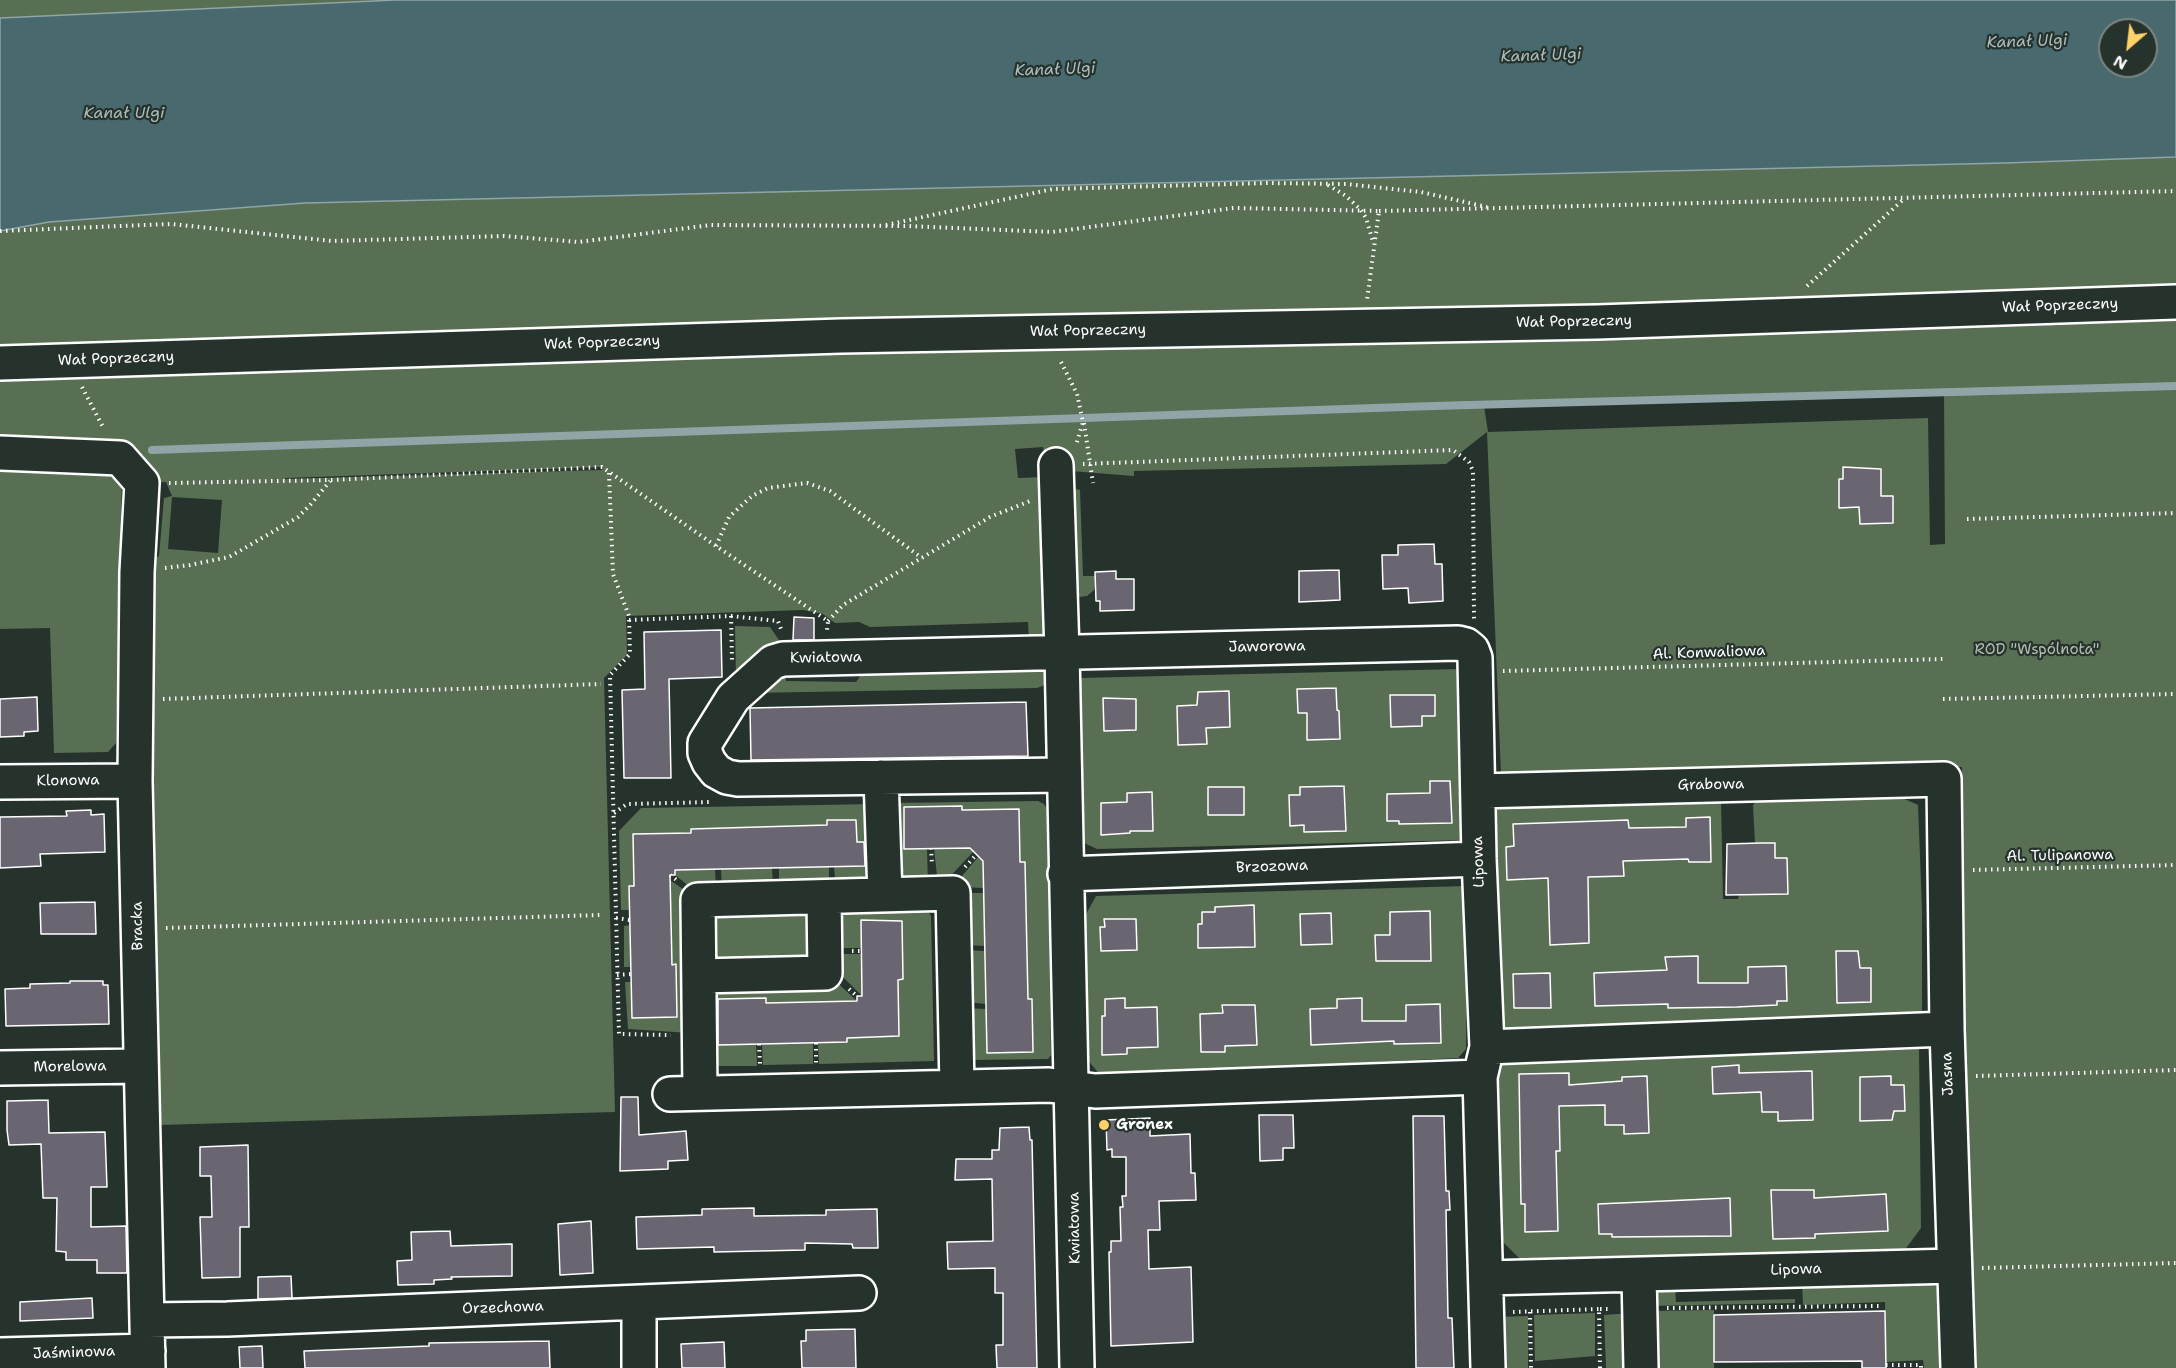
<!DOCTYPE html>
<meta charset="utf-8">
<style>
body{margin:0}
#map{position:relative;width:2176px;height:1368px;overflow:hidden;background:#26332d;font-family:"Shantell Sans",sans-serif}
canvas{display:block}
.north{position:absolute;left:2098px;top:18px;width:60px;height:60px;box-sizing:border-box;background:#26332d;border:2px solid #7d8581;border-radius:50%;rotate:208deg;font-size:16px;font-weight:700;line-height:24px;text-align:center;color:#fff}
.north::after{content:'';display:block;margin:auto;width:21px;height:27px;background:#ffd166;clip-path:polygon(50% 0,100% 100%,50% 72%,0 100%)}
</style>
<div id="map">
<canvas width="2176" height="1368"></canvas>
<div class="north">N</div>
</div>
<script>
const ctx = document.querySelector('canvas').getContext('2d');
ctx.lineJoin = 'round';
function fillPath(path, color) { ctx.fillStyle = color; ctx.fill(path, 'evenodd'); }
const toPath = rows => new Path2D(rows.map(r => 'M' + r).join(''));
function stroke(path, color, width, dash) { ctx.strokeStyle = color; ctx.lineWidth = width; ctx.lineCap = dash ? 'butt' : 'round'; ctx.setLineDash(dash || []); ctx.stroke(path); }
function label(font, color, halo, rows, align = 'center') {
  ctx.font = font + ' "Shantell Sans",sans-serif'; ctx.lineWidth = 4.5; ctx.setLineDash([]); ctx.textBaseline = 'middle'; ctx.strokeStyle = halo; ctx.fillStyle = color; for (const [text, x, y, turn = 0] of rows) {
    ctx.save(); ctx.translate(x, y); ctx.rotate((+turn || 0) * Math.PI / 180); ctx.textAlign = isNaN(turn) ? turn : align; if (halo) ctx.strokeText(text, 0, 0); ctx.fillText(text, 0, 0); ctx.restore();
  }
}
fillPath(toPath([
 [0,0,396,0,0,18],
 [2176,157,2176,1368,1970,1368,1962,767,1501,774,1487,432,1446,464,1134,471,1134,476,1071,471,1045,460,1043,447,1015,449,1018,478,1046,477,1046,637,1029,641,1028,622,870,627,859,622,835,623,823,614,803,610,626,616,627,655,604,678,615,1112,159,1125,150,851,153,560,159,556,164,498,172,496,166,482,142,483,120,458,0,453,0,231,49,222,305,203,2005,163],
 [1944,392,1945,544,1930,545,1928,418,1488,432,1484,406],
 [602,467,602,470,285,479,285,478],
 [172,497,222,500,218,553,168,549],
 [0,460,122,472,116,743,108,752,54,753,50,628,0,629],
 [1072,488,1080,490,1083,576,1098,576,1094,590,1087,596,1079,597,1075,597],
 [735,626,770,627,783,646,736,676],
 [1045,666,1045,685,1037,688,749,693,785,667,786,681,856,682,864,671],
 [1459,669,1465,840,1097,849,1084,843,1079,678],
 [1766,792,1898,796,1918,805,1922,909,1922,1021,1503,1032,1494,809,1721,800,1723,899,1738,899,1739,895,1788,893,1787,858,1775,858,1774,843,1755,843,1753,805],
 [1038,801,1044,804,1047,809,1051,1055,1048,1059,970,1060,965,1008,986,1009,987,1053,1033,1052,1032,999,1028,999,1025,862,1020,862,1019,810,962,810,961,806,904,807,904,849,927,848,928,887,902,887,900,808,892,807,888,803],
 [877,804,879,882,836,888,834,867,868,866,867,842,857,842,856,820,828,820,827,825,691,829,691,833,633,834,634,886,629,886,630,910,621,910,619,831,641,808],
 [934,848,974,848,974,851,942,885,938,885],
 [979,856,983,856,983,888,963,887,962,876],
 [829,867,829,888,779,889,779,868],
 [772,868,773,888,722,891,721,869],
 [715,869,716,890,695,891,675,875,675,870],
 [670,880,687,892,691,1033,628,1029,625,982,631,982,632,1018,677,1017,676,965,672,965],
 [1468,886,1466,1049,1458,1058,1100,1075,1087,1059,1084,918,1096,896],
 [964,893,984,893,985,946,964,945],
 [921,908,927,910,931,916,934,1061,819,1064,818,1043,847,1042,847,1038,899,1036,898,980,903,979,861,948,831,948,831,910],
 [821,910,820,967,707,969,711,920,717,914],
 [630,925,631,967,624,967,624,926],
 [965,950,985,951,986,1004,966,1002],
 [832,954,862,954,862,996,838,972],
 [832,978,857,1001,766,1003,766,998,714,1000,715,1045,756,1044,757,1066,707,1066,705,988],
 [813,1043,813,1064,763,1065,762,1044],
 [1919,1049,1921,1228,1901,1255,1522,1261,1502,1241,1496,1065],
 [1930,1280,1942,1292,1949,1368,1924,1368,1923,1360,1886,1362,1885,1302,1803,1305,1802,1281],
 [1675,1285,1676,1302,1795,1299,1795,1303,1648,1306,1654,1290],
 [1714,1310,1714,1368,1649,1368,1648,1311],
 [1595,1313,1595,1356,1535,1361,1534,1315],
 [1633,1313,1634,1368,1606,1368,1604,1315],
 [1528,1316,1528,1368,1498,1368,1499,1317]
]), '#596f53');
const water = toPath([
 [396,0,2176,0,2176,157,2005,163,305,203,49,222,0,231,0,18,396,0],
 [2110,30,2146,30,2146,66,2110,66,2110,30]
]);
fillPath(water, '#48696e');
stroke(water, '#91a5a8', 1.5);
stroke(toPath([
 [152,450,1433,406,2176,386]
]), '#91a5a8', 8);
const building = toPath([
 [1843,467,1881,469,1881,496,1893,496,1893,523,1860,524,1859,507,1839,508,1839,479,1843,479,1843,467],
 [1434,544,1435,564,1442,564,1443,601,1409,603,1408,588,1383,589,1382,555,1398,555,1398,545,1434,544],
 [1339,570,1340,600,1299,602,1299,571,1339,570],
 [1116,571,1116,579,1134,579,1134,610,1100,611,1100,601,1096,601,1095,572,1116,571],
 [794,617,814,618,814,640,793,640,794,617],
 [721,630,722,677,669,679,671,778,624,778,622,690,645,689,644,632,721,630],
 [1336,688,1337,710,1339,711,1340,739,1307,740,1307,713,1298,713,1297,689,1336,688],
 [1229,691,1230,727,1206,728,1207,744,1178,745,1177,706,1197,705,1198,692,1229,691],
 [1390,695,1435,695,1435,716,1422,716,1422,726,1391,727,1390,695],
 [37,697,38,731,24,732,24,736,0,737,0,699,37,697],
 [1103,698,1136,699,1136,730,1104,731,1103,698],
 [1026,702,1028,756,751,760,750,708,1026,702],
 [1430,781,1450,781,1452,823,1399,824,1399,821,1387,821,1387,794,1430,793,1430,781],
 [1344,786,1346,831,1304,832,1304,825,1290,826,1289,795,1300,795,1300,787,1344,786],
 [1208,787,1244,787,1244,815,1208,815,1208,787],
 [1152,792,1153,831,1130,831,1130,833,1101,835,1101,803,1127,802,1127,793,1152,792],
 [962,806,962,810,1019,809,1020,862,1025,862,1028,999,1032,999,1033,1052,987,1053,983,861,970,848,904,849,904,807,962,806],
 [91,810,91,815,104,814,105,852,40,854,41,866,0,868,0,817,67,816,66,811,91,810],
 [1710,817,1711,862,1689,862,1688,859,1623,861,1624,876,1588,877,1589,943,1550,945,1548,878,1507,880,1506,847,1514,846,1513,824,1628,820,1629,828,1686,827,1686,818,1710,817],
 [827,820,856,820,857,842,864,842,865,866,675,870,675,875,670,875,672,965,676,964,677,1017,632,1018,629,886,634,886,633,834,691,833,691,829,827,825,827,820],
 [1760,843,1775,843,1775,858,1787,858,1788,894,1726,895,1727,844,1760,843],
 [95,902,96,934,41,934,40,903,95,902],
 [1254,905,1255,947,1198,948,1198,924,1202,924,1202,912,1215,912,1215,907,1254,905],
 [1430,911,1431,961,1376,961,1375,935,1390,935,1390,912,1430,911],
 [1331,913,1332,944,1301,945,1300,914,1331,913],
 [1104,919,1136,919,1137,950,1101,951,1100,927,1105,927,1104,919],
 [861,920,902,921,903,979,898,980,899,1036,847,1038,847,1042,718,1045,718,999,766,998,766,1003,857,1001,857,996,862,996,861,920],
 [1836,951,1858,951,1860,968,1871,968,1871,1002,1837,1003,1836,951],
 [1698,956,1698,983,1748,983,1748,967,1786,966,1787,1001,1777,1001,1777,1005,1737,1007,1668,1008,1668,1004,1595,1006,1594,973,1667,970,1665,957,1698,956],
 [1550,973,1551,1008,1514,1008,1513,974,1550,973],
 [70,981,103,981,103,985,108,985,109,1024,6,1026,5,989,30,988,30,984,70,983,70,981],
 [1125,998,1125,1008,1157,1007,1158,1047,1127,1048,1127,1054,1102,1055,1102,1016,1105,1016,1105,999,1125,998],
 [1362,998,1362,1021,1406,1021,1406,1005,1440,1004,1441,1043,1394,1044,1394,1041,1311,1045,1310,1009,1337,1008,1337,999,1362,998],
 [1222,1005,1255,1005,1257,1045,1225,1046,1225,1052,1201,1052,1200,1014,1223,1013,1222,1005],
 [1739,1065,1739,1073,1812,1071,1813,1120,1778,1121,1778,1112,1762,1112,1761,1092,1713,1094,1712,1067,1739,1065],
 [1569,1073,1569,1085,1622,1081,1622,1077,1647,1076,1649,1133,1624,1134,1624,1125,1605,1125,1605,1105,1559,1106,1560,1151,1556,1151,1558,1231,1525,1232,1525,1204,1521,1204,1519,1074,1569,1073],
 [1891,1076,1891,1085,1904,1085,1905,1111,1894,1111,1892,1120,1860,1121,1860,1077,1891,1076],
 [621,1097,638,1097,639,1135,686,1131,688,1160,668,1161,668,1169,620,1171,621,1097],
 [48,1100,49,1133,105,1132,107,1187,91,1187,91,1227,126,1226,127,1273,97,1273,97,1260,66,1260,66,1252,56,1251,57,1198,43,1198,41,1144,9,1145,7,1130,7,1101,48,1100],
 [1259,1115,1293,1115,1294,1148,1283,1148,1283,1160,1260,1161,1259,1115],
 [1413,1116,1444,1116,1446,1191,1449,1191,1450,1210,1446,1210,1448,1318,1452,1318,1454,1368,1416,1368,1413,1116],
 [1150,1118,1150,1136,1190,1134,1191,1173,1195,1173,1196,1200,1159,1201,1160,1230,1148,1230,1149,1269,1191,1267,1193,1342,1111,1346,1109,1252,1111,1252,1111,1241,1121,1241,1120,1207,1123,1207,1122,1196,1126,1196,1126,1157,1112,1157,1112,1149,1107,1150,1106,1120,1150,1118],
 [1029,1127,1030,1140,1032,1140,1037,1368,997,1368,996,1345,1003,1345,1003,1293,995,1293,995,1268,948,1269,947,1242,993,1241,992,1179,955,1180,956,1159,992,1159,992,1150,999,1150,1000,1128,1029,1127],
 [248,1145,249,1227,240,1227,240,1277,202,1278,200,1217,212,1217,211,1176,200,1176,200,1147,248,1145],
 [1771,1190,1814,1190,1814,1198,1886,1194,1888,1231,1815,1234,1815,1238,1773,1239,1771,1190],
 [1730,1198,1731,1236,1612,1237,1612,1234,1599,1234,1598,1204,1730,1198],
 [754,1208,754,1216,826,1215,826,1210,877,1209,878,1248,853,1248,852,1244,805,1243,805,1250,714,1252,714,1247,637,1249,636,1217,702,1215,702,1209,754,1208],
 [591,1221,593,1273,560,1275,558,1224,591,1221],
 [450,1231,451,1246,512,1244,512,1276,451,1277,452,1279,434,1280,434,1284,398,1285,397,1261,412,1260,411,1232,450,1231],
 [291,1276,292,1298,258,1299,258,1277,291,1276],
 [92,1298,93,1318,20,1321,20,1302,92,1298],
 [1885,1311,1886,1368,1862,1368,1862,1361,1714,1362,1714,1315,1885,1311],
 [855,1329,856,1368,802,1368,801,1341,806,1341,806,1330,855,1329],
 [549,1341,550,1368,305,1368,304,1351,429,1346,429,1343,549,1341],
 [724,1342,725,1368,682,1368,681,1344,724,1342],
 [262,1346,263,1368,240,1368,239,1347,262,1346]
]);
fillPath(building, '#6a6671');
stroke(building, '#fff', 1.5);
const minor = toPath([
 [0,363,841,336,1597,322,2176,302],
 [0,453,120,458,142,483,137,572,135,781,148,1368],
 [1056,465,1062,652,1077,1368],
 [1064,775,738,779,727,777,716,771,709,762,705,753,705,743,733,698,773,662,783,659,1458,643,1466,645,1472,650,1475,658,1479,859,1487,1047,1480,1077,1488,1368],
 [881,777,885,895],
 [0,782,135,781],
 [1478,791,1944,779,1947,1029,1958,1368],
 [1065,874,1479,859],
 [699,976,825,973,824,897],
 [1487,1047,1947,1029],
 [0,1068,141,1066],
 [700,1093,698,900,953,893,957,1087],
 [670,1094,1049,1085,1095,1091,1480,1077],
 [1639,1275,1641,1368],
 [1486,1278,1954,1266],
 [639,1303,639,1368],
 [147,1320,227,1319,859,1293],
 [0,1355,148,1351]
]);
stroke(minor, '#fff', 38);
stroke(toPath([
 [1328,185,1346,196,1361,210,1366,218,1373,242],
 [1379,211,2176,191],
 [886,225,1053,189,1268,183,1346,184,1421,192,1487,207],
 [0,231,171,224,332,241,504,236,579,242,711,225,907,226,1052,232,1234,208,1379,211,1367,300],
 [1807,286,1904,199],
 [1061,362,1077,394,1083,422,1076,445],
 [82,387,104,429],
 [1084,423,1093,483],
 [1083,464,1453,450,1469,462,1473,471,1474,619],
 [609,473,613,574,629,616,630,654,610,675,619,1034,671,1035],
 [169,483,331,480,602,467,716,546,828,621,827,630],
 [1967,519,2176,513],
 [716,546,729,517,752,496,768,488,807,483,830,491,922,558],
 [165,568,190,565,229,557,238,552,298,517,311,504,330,481],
 [731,616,732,661],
 [629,620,731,616,778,621,782,632],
 [828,621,843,605,990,517,1030,501],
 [1503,671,1943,659],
 [163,699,601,684],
 [1943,699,2176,694],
 [614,813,627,804,712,802],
 [931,848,932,865],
 [965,867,977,854],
 [1973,870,2176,865],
 [670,875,678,881],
 [616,918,630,920],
 [166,928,600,915],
 [852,951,862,951],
 [617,975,631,974],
 [849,989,857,996],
 [816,1043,816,1063],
 [759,1044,760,1064],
 [1976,1076,2176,1070],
 [1982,1268,2176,1263],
 [1667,1308,1880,1306],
 [1513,1312,1599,1309],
 [1530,1312,1531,1368],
 [1886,1365,1921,1365,1921,1368],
 [1600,1368,1599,1309,1611,1309]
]), '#fff', 4, [1.5, 4.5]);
stroke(minor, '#26332d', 33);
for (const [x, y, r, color] of [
 [1104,1125,6,"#ffd166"]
]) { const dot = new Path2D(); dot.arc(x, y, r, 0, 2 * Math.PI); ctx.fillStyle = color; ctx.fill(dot); stroke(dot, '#26332d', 2); }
label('15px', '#fff', '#26332d', [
 ["Wał Poprzeczny",2060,306,-2],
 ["Wał Poprzeczny",1574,322,-1],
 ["Wał Poprzeczny",1088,331,-1],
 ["Wał Poprzeczny",602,343,-2],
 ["Wał Poprzeczny",116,359,-2],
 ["Jaworowa",1267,647,-1],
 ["Al. Konwaliowa",1709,653,-2],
 ["Kwiatowa",826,658,-1],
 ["Klonowa",68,781,-1],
 ["Grabowa",1711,785,-1],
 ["Al. Tulipanowa",2060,856,-1],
 ["Lipowa",1479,862,-92],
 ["Brzozowa",1272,867,-2],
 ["Bracka",138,926,-91],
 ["Morelowa",70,1067,-1],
 ["Jasna",1948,1074,-92],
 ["Kwiatowa",1075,1228,-91],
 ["Lipowa",1796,1270,-2],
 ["Orzechowa",503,1308,-2],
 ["Jaśminowa",74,1353,-2]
]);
label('15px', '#b4beb2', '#26332d', [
 ["ROD \"Wspólnota\"",2037,650]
]);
label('bold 15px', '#fff', '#26332d', [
 ["Gronex",1116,1125]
], 'left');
label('italic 16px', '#adbcbe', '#26332d', [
 ["Kanał Ulgi",2027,42,-2],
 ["Kanał Ulgi",1541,56,-2],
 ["Kanał Ulgi",1055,70,-2],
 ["Kanał Ulgi",124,114]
]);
</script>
